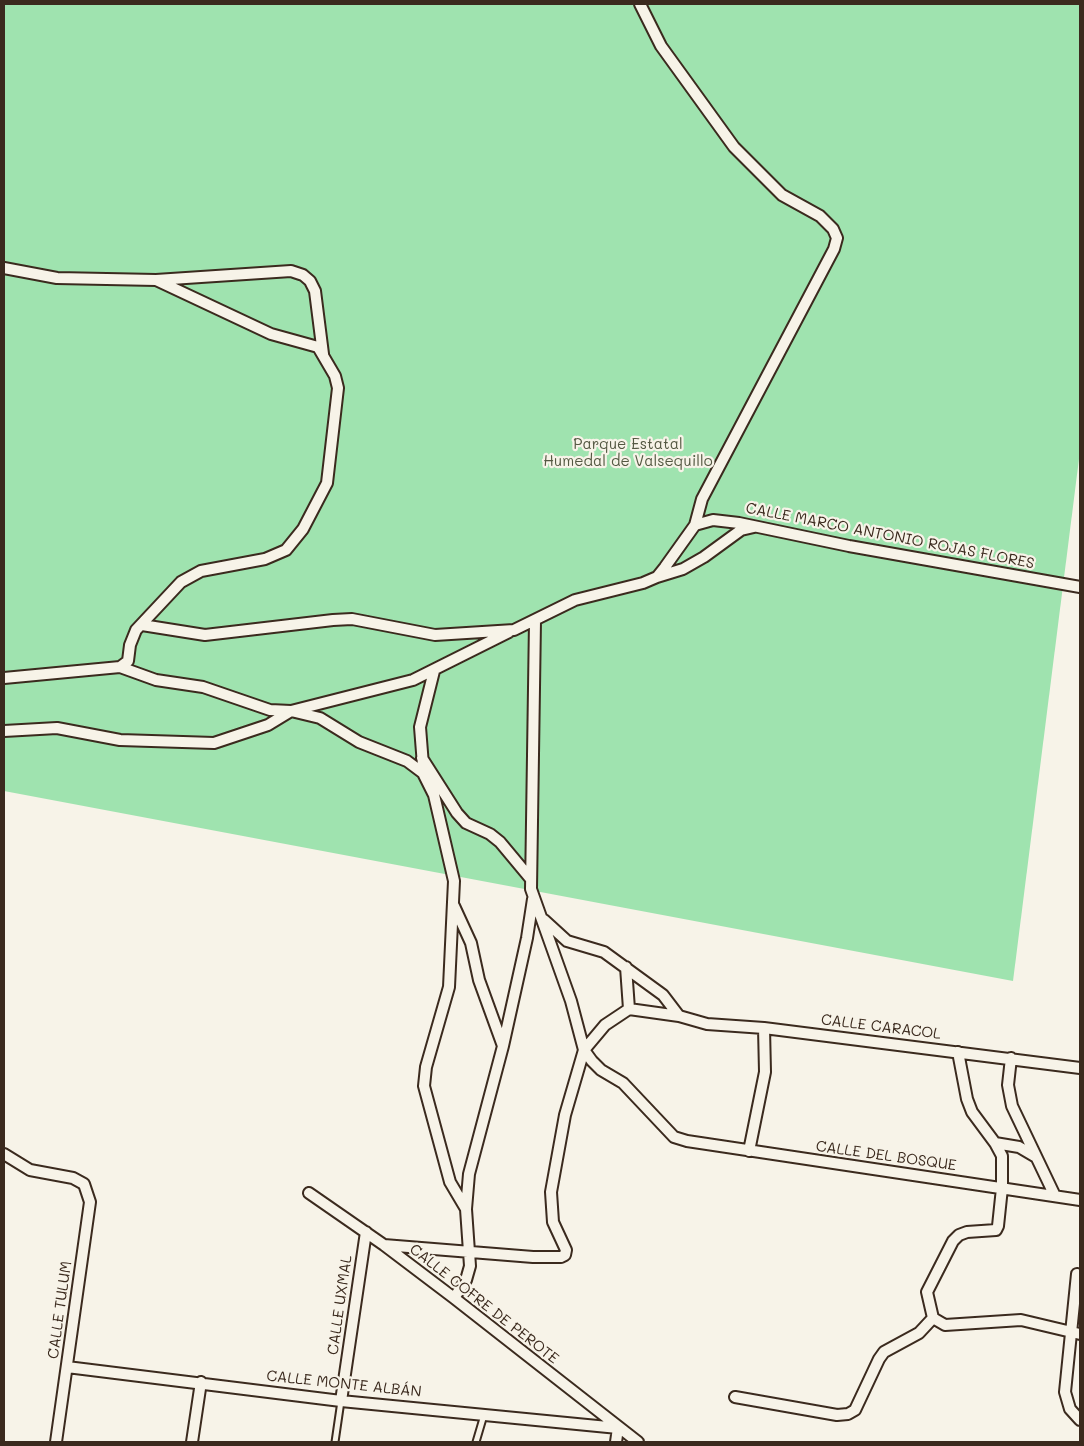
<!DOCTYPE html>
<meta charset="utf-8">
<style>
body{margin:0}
#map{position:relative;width:1084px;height:1446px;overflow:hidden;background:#f7f3e8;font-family:Mali,sans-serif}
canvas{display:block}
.frame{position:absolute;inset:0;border:5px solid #3b2a1e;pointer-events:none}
</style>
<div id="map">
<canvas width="1084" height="1446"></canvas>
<div class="frame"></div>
</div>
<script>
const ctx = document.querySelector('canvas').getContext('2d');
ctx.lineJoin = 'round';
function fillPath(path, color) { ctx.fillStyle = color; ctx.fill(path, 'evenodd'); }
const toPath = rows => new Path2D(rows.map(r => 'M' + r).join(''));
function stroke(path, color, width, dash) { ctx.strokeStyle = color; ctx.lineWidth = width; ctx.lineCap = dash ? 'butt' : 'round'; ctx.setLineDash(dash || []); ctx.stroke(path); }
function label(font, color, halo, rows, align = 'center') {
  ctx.font = font + ' Mali,sans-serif'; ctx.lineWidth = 4.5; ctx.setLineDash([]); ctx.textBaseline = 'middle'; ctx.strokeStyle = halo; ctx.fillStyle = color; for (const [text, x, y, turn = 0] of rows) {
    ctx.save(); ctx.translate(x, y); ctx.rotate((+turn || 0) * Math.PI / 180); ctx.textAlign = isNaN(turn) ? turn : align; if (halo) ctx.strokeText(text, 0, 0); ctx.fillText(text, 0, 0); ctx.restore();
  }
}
fillPath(toPath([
 [4,4,1080,4,1080,451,1013,981,4,791]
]), '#9fe3af');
const service = toPath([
 [335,1442,341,1401],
 [476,1442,484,1415]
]);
const minor = toPath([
 [4,268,57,278,156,280,271,334,318,347,335,376,338,388,327,483,303,529,286,550,265,559,201,571,181,582,136,630,130,645,128,661,120,667,4,678],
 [156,280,291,271,303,275,310,281,315,291,323,354],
 [695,525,713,520,739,523,849,546,1080,587],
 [657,577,683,569,704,557,741,530,754,527],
 [535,621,531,889,571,1001,584,1050,592,1061,601,1070,623,1083,674,1137,687,1141,1080,1200],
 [142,625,205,635,333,620,352,619,435,635,514,630,575,600,643,583,657,577,665,567,695,525,702,499,834,249,837,238,833,229,820,216,782,195,734,147,661,46,640,4],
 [120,667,156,680,203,687,270,710,291,711,320,718,359,742,407,761,423,773,434,795,454,881,449,987,426,1067,424,1086,450,1182,466,1209],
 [4,731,57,728,120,740,214,743,268,725,291,711,413,680,509,632],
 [422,758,457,813,466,823,490,834,500,842,530,878],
 [423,765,420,727,434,671],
 [454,906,471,943,479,980,503,1046],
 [544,920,567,941,604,952,663,995,679,1016],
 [626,967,629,1009],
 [958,1052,967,1099,972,1112,995,1143,1002,1156,1002,1188,998,1226,996,1230,967,1232,959,1235,953,1241,927,1292,933,1318,945,1325,1021,1320,1080,1334],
 [1011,1058,1008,1085,1012,1106,1055,1196],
 [995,1143,1019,1147,1036,1157],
 [749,1151,765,1072,764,1028],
 [4,1154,30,1170,73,1178,84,1184,90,1202,56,1442],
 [309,1193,384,1245,454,1298,638,1442],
 [384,1245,533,1257,561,1257,565,1255,566,1250,553,1222,551,1192,565,1115,584,1050,605,1025,629,1009,679,1016,707,1024,764,1028,1080,1068],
 [1077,1274,1065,1392,1070,1409,1080,1420],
 [454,1298,466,1280,470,1266,466,1209,469,1174,503,1046,527,938,533,899],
 [67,1367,341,1401,618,1428,616,1442],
 [735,1397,837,1415,848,1414,855,1410,879,1359,884,1352,919,1333,933,1318],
 [341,1401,366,1232],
 [192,1442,201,1382]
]);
stroke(service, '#3b2a1e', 9);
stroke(minor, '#3b2a1e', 14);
stroke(service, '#f7f3e8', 5);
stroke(minor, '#f7f3e8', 10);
label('15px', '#545842', '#f7f3e8', [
 ["Parque Estatal",628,444],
 ["Humedal de Valsequillo",628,461]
]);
label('15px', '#3b2a1e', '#f7f3e8', [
 ["CALLE MARCO ANTONIO ROJAS FLORES",890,536,11],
 ["CALLE CARACOL",881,1027,7],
 ["CALLE DEL BOSQUE",886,1156,8],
 ["CALLE COFRE DE PEROTE",484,1304,38],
 ["CALLE UXMAL",340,1305,-82],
 ["CALLE TULUM",60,1310,-82],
 ["CALLE MONTE ALBÁN",344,1384,6]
]);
</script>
